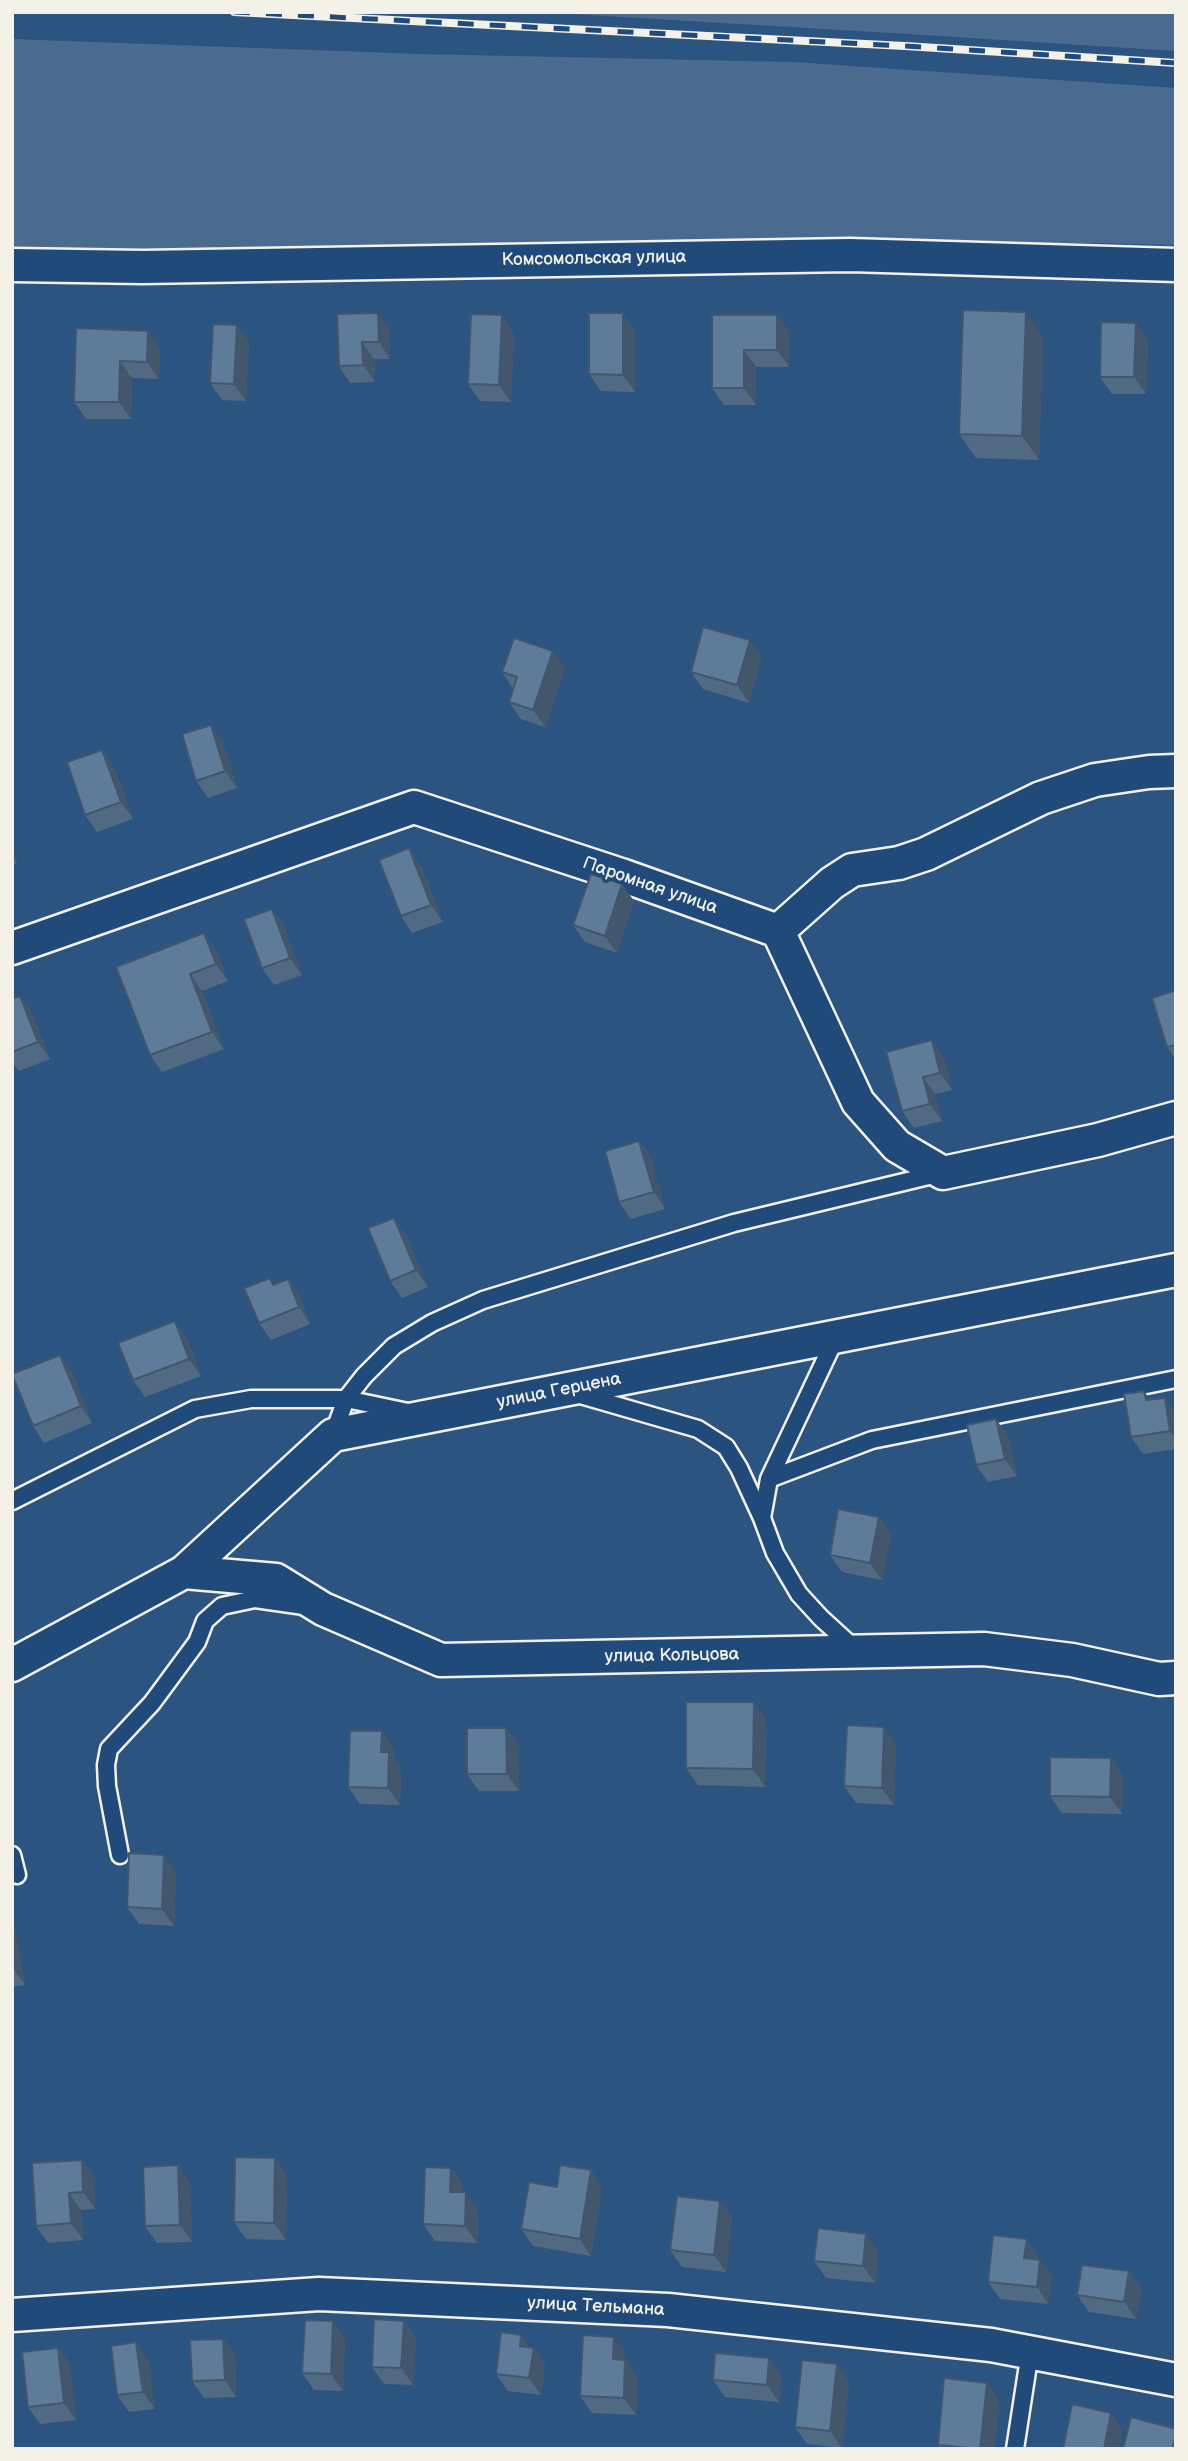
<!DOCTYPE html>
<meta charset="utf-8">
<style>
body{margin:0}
#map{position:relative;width:1188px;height:2461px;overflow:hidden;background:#2c5481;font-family:"Balsamiq Sans",sans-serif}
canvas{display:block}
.frame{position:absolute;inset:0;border:14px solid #f4f1e8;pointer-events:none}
</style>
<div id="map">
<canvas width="1188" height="2461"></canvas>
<div class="frame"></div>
</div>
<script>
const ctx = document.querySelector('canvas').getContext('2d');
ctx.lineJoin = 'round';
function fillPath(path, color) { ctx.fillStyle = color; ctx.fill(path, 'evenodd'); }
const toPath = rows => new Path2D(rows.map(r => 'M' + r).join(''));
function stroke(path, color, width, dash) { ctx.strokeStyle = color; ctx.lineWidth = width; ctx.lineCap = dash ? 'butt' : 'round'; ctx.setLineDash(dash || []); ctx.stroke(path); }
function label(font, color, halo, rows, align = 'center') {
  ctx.font = font + ' "Balsamiq Sans",sans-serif'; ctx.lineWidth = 7; ctx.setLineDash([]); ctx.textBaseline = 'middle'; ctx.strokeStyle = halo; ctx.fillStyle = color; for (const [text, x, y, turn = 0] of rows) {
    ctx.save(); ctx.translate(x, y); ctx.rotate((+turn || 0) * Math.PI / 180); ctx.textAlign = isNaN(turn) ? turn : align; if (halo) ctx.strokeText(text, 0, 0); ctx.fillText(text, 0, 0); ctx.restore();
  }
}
fillPath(toPath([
 [538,12,1176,12,1176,51,908,34],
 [12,39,420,54,793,62,1176,88,1176,245,1102,243,490,244,119,251,12,249]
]), '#496b90');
const service = toPath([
 [836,1337,769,1479,762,1518,775,1553,799,1594,821,1618,856,1650],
 [577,1394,698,1429,726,1447,739,1468,762,1518],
 [333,1435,346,1399,364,1376,394,1346,432,1323,483,1300,734,1223,941,1173],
 [769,1479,872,1440,1176,1379],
 [12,1501,195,1409,251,1399,346,1399,408,1412],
 [12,1855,17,1875],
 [120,1855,107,1786,106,1765,109,1749,152,1703,197,1642,205,1621,222,1606,255,1599,304,1606],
 [1015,2449,1030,2352]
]);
const minor = toPath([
 [12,265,143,267,850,255,1176,265],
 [778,931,832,883,852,870,899,863,926,854,1041,798,1095,780,1149,772,1176,771],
 [12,948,414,807,624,876,778,931,858,1102,897,1146,943,1173,1098,1140,1176,1118],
 [184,1572,276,1580,323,1609,441,1660,984,1649,1072,1660,1159,1679,1176,1678],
 [12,1665,184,1572,333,1435,1176,1270],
 [12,2315,319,2294,668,2310,991,2345,1176,2380]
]);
stroke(service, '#f4f1e8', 21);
stroke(minor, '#f4f1e8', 37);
stroke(service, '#1f4a7a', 16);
stroke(minor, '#1f4a7a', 32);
const rail = toPath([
 [234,12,905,46,1176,63]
]);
stroke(rail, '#f4f1e8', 8);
stroke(rail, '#1f4a7a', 5, [16]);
fillPath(toPath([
 [378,313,390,330,390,359,374,359,375,382,350,383,339,366],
 [712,315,777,315,789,332,789,367,756,367,756,405,724,405,712,388],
 [237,325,249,342,246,401,222,400,210,383],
 [76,328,160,348,159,379,132,378,131,419,86,419,74,402],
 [635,330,635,392,601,391,589,374],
 [514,332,511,402,480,401,468,384],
 [1043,337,1039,460,976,458,959,434],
 [1148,340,1146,394,1112,394,1100,377],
 [762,657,749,703,703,689,691,672],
 [565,668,545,727,521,719,509,702,513,689,502,672],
 [223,742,237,788,208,798,196,781],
 [114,767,133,819,97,832,85,815],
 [12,849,17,863,12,865],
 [421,865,443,922,412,933,401,916],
 [634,901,617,953,585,942,573,925],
 [272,909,284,926,302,975,274,985,262,968],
 [204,933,216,950,228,981,202,991,224,1049,162,1072,150,1055],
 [1176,990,1176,1060,1167,1047],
 [20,996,32,1013,50,1059,19,1071,12,1062,12,999],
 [886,1052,944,1057,952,1090,935,1094,942,1121,914,1128,902,1111],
 [639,1141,651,1158,665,1209,631,1219,619,1202],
 [394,1218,406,1235,428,1287,402,1298,390,1281],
 [288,1279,300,1296,310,1324,271,1340,259,1323],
 [187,1338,201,1376,145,1397,133,1380],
 [72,1372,92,1423,44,1443,33,1426],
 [1165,1398,1176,1413,1176,1449,1143,1454,1131,1437,1151,1400],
 [1008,1436,1017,1476,988,1482,976,1465],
 [879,1517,891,1534,882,1580,842,1572,830,1555],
 [766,1719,765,1787,698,1785,686,1768],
 [506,1728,518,1745,519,1791,479,1791,467,1774],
 [896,1744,894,1805,856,1803,844,1786],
 [394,1748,393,1758,401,1769,400,1805,360,1804,348,1787],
 [1123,1775,1122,1814,1062,1813,1050,1796],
 [176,1872,174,1926,139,1924,127,1907],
 [12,1925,15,1928,25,1985,12,1987],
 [82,2160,94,2177,95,2209,81,2210,83,2240,48,2243,36,2226],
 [451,2168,463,2185,463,2192,478,2209,477,2243,435,2241,423,2224],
 [287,2175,286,2240,246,2239,234,2222],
 [190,2182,192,2242,157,2243,145,2226],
 [557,2187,602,2187,591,2256,533,2246,521,2229],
 [720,2201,732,2218,726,2272,682,2267,670,2250],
 [878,2251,875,2283,826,2278,814,2261],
 [1038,2256,1038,2260,1052,2277,1048,2304,1000,2299,988,2282],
 [1129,2271,1141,2288,1136,2319,1089,2312,1077,2295],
 [404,2321,416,2338,413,2385,384,2384,372,2367],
 [345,2338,343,2391,314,2390,302,2373],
 [223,2339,235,2356,236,2397,204,2398,192,2381],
 [530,2347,545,2365,541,2395,508,2391,496,2374],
 [58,2348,70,2365,76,2420,40,2424,28,2407],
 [626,2354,626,2360,637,2377,636,2415,592,2413,580,2396],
 [148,2359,155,2409,129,2412,117,2395],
 [781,2375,779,2402,725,2397,713,2380],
 [849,2381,842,2448,807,2444,795,2427],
 [999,2400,994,2449,940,2449,938,2445]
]), '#516a84');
fillPath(toPath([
 [1026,312,1043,337,1039,460,1022,436],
 [378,313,390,330,390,359,379,342],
 [623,313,635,330,635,392,623,375],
 [502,315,514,332,511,402,499,385],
 [777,315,789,332,789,367,777,350],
 [1136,323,1148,340,1146,394,1134,377],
 [237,325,249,342,246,401,234,384],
 [148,331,160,348,159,379,147,362],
 [362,342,374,359,375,382,363,365],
 [744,350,756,367,756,405,744,388],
 [120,361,132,378,131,419,119,402],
 [750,640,762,657,749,703,737,685],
 [553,651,565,668,545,727,533,710],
 [211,725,223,742,237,788,225,771],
 [102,750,114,767,133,819,121,802],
 [409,848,421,865,443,922,431,905],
 [12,849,17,863,12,856],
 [622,884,634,901,617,953,605,936],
 [272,909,284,926,302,975,290,958],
 [204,933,216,950,228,981,216,964],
 [190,974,202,991,224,1049,212,1032],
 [20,996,32,1013,50,1059,38,1042],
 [932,1040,944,1057,952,1090,940,1073],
 [923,1077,935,1094,942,1121,930,1104],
 [639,1141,651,1158,665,1209,654,1192],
 [394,1218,406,1235,428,1287,416,1270],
 [288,1279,300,1296,310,1324,299,1307],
 [175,1321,187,1338,201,1376,189,1359],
 [60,1355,72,1372,92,1423,81,1406],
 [1144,1391,1156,1408,1146,1400],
 [1165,1398,1176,1413,1176,1439,1170,1431],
 [996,1419,1008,1436,1017,1476,1005,1459],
 [879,1517,891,1534,882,1580,870,1563],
 [754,1702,766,1719,765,1787,753,1769],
 [884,1727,896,1744,894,1805,882,1788],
 [506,1728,518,1745,519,1791,507,1774],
 [382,1731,394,1748,393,1758,401,1769,400,1805,388,1788,381,1752],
 [1111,1758,1123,1775,1122,1814,1110,1797],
 [164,1855,176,1872,174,1926,162,1909],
 [12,1925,15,1928,25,1985,13,1968],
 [275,2158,287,2175,286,2240,274,2223],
 [82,2160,94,2177,95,2209,83,2192],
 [178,2165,190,2182,192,2242,180,2225],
 [451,2168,463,2185,462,2209,450,2192],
 [591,2170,602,2187,591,2256,580,2239],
 [466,2192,478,2209,477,2243,465,2226],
 [69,2193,81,2210,83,2240,71,2223],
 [720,2201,732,2218,726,2272,714,2255],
 [866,2234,878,2251,875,2283,863,2266],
 [1027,2239,1038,2256,1036,2275,1024,2258],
 [1040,2260,1052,2277,1048,2304,1037,2287],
 [1129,2271,1141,2288,1136,2319,1124,2302],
 [333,2321,345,2338,343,2391,331,2374],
 [404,2321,416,2338,413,2385,401,2368],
 [521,2335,533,2351,534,2348,545,2365,541,2395,529,2378,520,2346],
 [614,2337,626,2354,626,2360,637,2377,636,2415,624,2398,613,2359],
 [223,2339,235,2356,236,2397,225,2380],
 [136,2342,148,2359,155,2409,143,2392],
 [58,2348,70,2365,76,2420,64,2403],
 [769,2358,781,2375,779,2402,767,2385],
 [837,2364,849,2381,842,2448,830,2431],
 [987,2383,999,2400,994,2449,980,2449],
 [1111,2413,1123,2430,1119,2449,1104,2449],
 [1176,2434,1176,2449,1172,2449]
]), '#42566c');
const building = toPath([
 [963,310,1026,312,1022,436,959,434,963,310],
 [378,313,379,342,362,342,363,365,339,366,337,314,378,313],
 [589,313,623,313,623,375,589,374,589,313],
 [471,314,502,315,499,385,468,384,471,314],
 [712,315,777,315,777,350,744,350,744,388,712,388,712,315],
 [1101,322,1136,323,1134,377,1100,377,1101,322],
 [213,324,237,325,234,384,210,383,213,324],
 [76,328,148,331,147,362,120,361,119,402,74,402,76,328],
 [703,627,750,640,737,685,691,672,703,627],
 [514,638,553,651,533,710,509,702,517,677,502,672,514,638],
 [211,725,225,771,196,781,182,734,211,725],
 [102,750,121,802,85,815,67,762,102,750],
 [409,848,431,905,401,916,379,860,409,848],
 [591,874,622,884,605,936,573,925,591,874],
 [272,909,290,958,262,968,244,919,272,909],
 [204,933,216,964,190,974,212,1032,150,1055,116,967,204,933],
 [1176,990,1176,1045,1167,1047,1152,998,1176,990],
 [20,996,38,1042,12,1052,12,999,20,996],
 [932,1040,940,1073,923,1077,930,1104,902,1111,886,1052,932,1040],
 [639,1141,654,1192,619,1202,605,1151,639,1141],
 [394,1218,416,1270,390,1281,368,1228,394,1218],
 [270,1278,273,1285,288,1279,299,1307,259,1323,244,1288,270,1278],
 [175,1321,189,1359,133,1380,118,1343,175,1321],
 [60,1355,81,1406,33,1426,12,1374,60,1355],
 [1144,1391,1146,1400,1165,1398,1170,1431,1131,1437,1124,1394,1144,1391],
 [996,1419,1005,1459,976,1465,967,1425,996,1419],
 [838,1509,879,1517,870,1563,830,1555,838,1509],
 [686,1702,754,1702,753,1769,686,1768,686,1702],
 [847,1725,884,1727,882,1788,844,1786,847,1725],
 [467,1728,506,1728,507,1774,467,1774,467,1728],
 [350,1731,382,1731,381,1752,389,1752,388,1788,348,1787,350,1731],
 [1050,1757,1111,1758,1110,1797,1050,1796,1050,1757],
 [129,1853,164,1855,162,1909,127,1907,129,1853],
 [235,2157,275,2158,274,2223,234,2222,235,2157],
 [82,2160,83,2192,69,2193,71,2223,36,2226,32,2163,82,2160],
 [178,2165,180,2225,145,2226,143,2167,178,2165],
 [560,2165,591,2170,580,2239,521,2229,529,2182,557,2187,560,2165],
 [425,2167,451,2168,450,2192,466,2192,465,2226,423,2224,425,2167],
 [677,2196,720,2201,714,2255,670,2250,677,2196],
 [818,2228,866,2234,863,2266,814,2261,818,2228],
 [993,2235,1027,2239,1024,2258,1040,2260,1037,2287,988,2282,993,2235],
 [1082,2265,1129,2271,1124,2302,1077,2295,1082,2265],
 [374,2319,404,2321,401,2368,372,2367,374,2319],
 [305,2320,333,2321,331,2374,302,2373,305,2320],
 [501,2332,521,2335,520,2346,534,2348,529,2378,496,2374,501,2332],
 [583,2335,614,2337,613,2359,625,2360,624,2398,580,2396,583,2335],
 [223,2339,225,2380,192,2381,190,2340,223,2339],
 [136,2342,143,2392,117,2395,111,2346,136,2342],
 [58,2348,64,2403,28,2407,22,2352,58,2348],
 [715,2353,769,2358,767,2385,713,2380,715,2353],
 [802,2360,837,2364,830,2431,795,2427,802,2360],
 [944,2378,987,2383,980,2449,938,2445,944,2378],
 [1072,2404,1111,2413,1104,2449,1063,2449,1072,2404],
 [1131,2417,1176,2429,1176,2434,1172,2449,1123,2449,1131,2417]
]);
fillPath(building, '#5e7b9a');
stroke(building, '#42566c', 2);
label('18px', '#f4f1e8', '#1f4a7a', [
 ["Комсомольская улица",594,259,-1],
 ["Паромная улица",650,886,19],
 ["улица Герцена",559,1391,-11],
 ["улица Кольцова",672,1656,-1],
 ["улица Тельмана",596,2307,3]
]);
</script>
